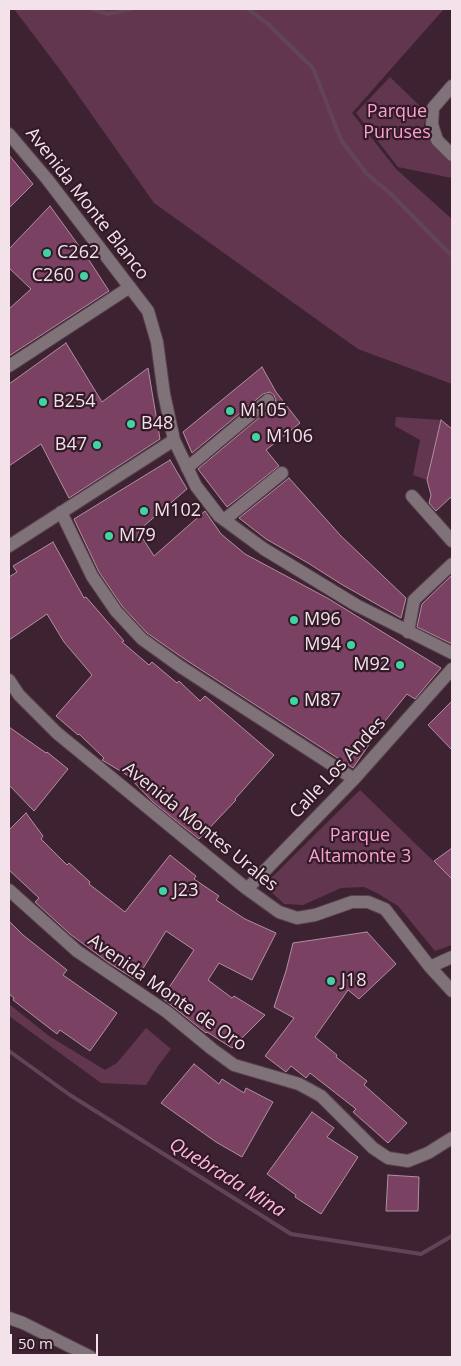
<!DOCTYPE html>
<style>
body{margin:0}
#map{position:relative;width:461px;height:1366px;overflow:hidden;background:#3d2331;font-family:"Open Sans",sans-serif}
canvas{display:block}
.frame{position:absolute;inset:0;border:10px solid #f4e2eb;pointer-events:none}
.scale{position:absolute;left:10px;top:1334px;width:88px;height:22px;box-sizing:border-box;border:2px solid #f4e2eb;border-top:0;padding-left:6px;font-size:15px;line-height:18px;white-space:nowrap;color:#f4e2eb;-webkit-text-stroke:4px #321a27;paint-order:stroke}
</style>
<div id="map">
<canvas width="461" height="1366"></canvas>
<div class="frame"></div>
<div class="scale">50 m</div>
</div>
<script>
const ctx = document.querySelector('canvas').getContext('2d');
ctx.lineJoin = 'round';
function fillPath(path, color) { ctx.fillStyle = color; ctx.fill(path, 'evenodd'); }
const toPath = rows => new Path2D(rows.map(r => 'M' + r).join(''));
function stroke(path, color, width, dash) { ctx.strokeStyle = color; ctx.lineWidth = width; ctx.lineCap = dash ? 'butt' : 'round'; ctx.setLineDash(dash || []); ctx.stroke(path); }
function label(font, color, halo, rows, align = 'center') {
  ctx.font = font + ' "Open Sans",sans-serif'; ctx.lineWidth = 4.5; ctx.setLineDash([]); ctx.textBaseline = 'middle'; ctx.strokeStyle = halo; ctx.fillStyle = color; for (const [text, x, y, turn = 0] of rows) {
    ctx.save(); ctx.translate(x, y); ctx.rotate((+turn || 0) * Math.PI / 180); ctx.textAlign = isNaN(turn) ? turn : align; if (halo) ctx.strokeText(text, 0, 0); ctx.fillText(text, 0, 0); ctx.restore();
  }
}
fillPath(toPath([
 [14,9,444,9,352,113,396,169,452,219,452,384,358,349,154,203,61,71],
 [390,77,426,112,424,126,429,139,452,161,452,178,398,167,356,113],
 [396,417,441,420,427,480,413,475,420,440,395,426],
 [360,790,452,879,452,945,435,951,398,906,377,893,364,887,341,888,303,905,284,904,264,885],
 [9,1004,49,1036,105,1070,117,1063,146,1028,171,1049,158,1066,146,1085,101,1083,9,1016]
]), '#63364f');
stroke(toPath([
 [92,9,108,14,131,9],
 [248,9,268,24,313,68,341,140,367,174,391,194,452,256],
 [9,1051,70,1095,291,1234,421,1254,452,1236]
]), '#634457', 4);
const building = toPath([
 [9,155,33,184,9,208,9,155],
 [50,206,87,257,109,291,9,356,9,309,31,289,9,268,9,249,50,206],
 [66,343,102,402,148,368,160,439,69,498,41,444,9,466,9,384,66,343],
 [262,367,276,392,300,423,266,450,279,466,227,507,198,469,273,406,276,402,274,395,270,392,263,394,192,453,183,432,262,367],
 [441,420,452,429,452,496,436,511,429,503,431,495,427,480,441,420],
 [170,460,187,489,138,531,154,556,205,511,221,534,245,554,329,599,441,668,415,699,407,694,385,721,353,768,186,660,147,633,122,606,99,572,74,519,170,460],
 [289,478,341,536,406,598,401,618,341,584,308,563,266,539,239,518,289,478],
 [53,542,84,598,86,597,124,641,122,642,149,665,152,662,177,683,179,681,200,701,205,696,274,755,235,799,236,800,199,839,154,803,127,775,102,760,104,758,79,734,78,735,56,716,92,675,64,642,47,614,9,640,9,577,17,572,13,566,53,542],
 [452,575,452,644,417,627,422,604,452,575],
 [452,701,452,750,428,725,452,701],
 [9,727,46,753,47,752,68,769,34,811,9,785,9,727],
 [26,813,43,836,41,839,67,865,69,863,90,882,89,884,125,912,170,855,196,876,194,879,219,896,216,900,245,919,276,933,252,980,219,963,208,980,232,998,234,996,265,1015,232,1048,207,1032,206,1033,162,998,194,950,166,931,136,980,109,963,70,934,35,902,39,898,9,870,9,830,26,813],
 [452,848,452,879,434,861,452,848],
 [9,921,23,935,67,970,63,975,117,1013,90,1051,60,1030,57,1034,13,1000,14,998,9,994,9,921],
 [367,932,396,964,359,999,348,990,315,1037,337,1055,336,1057,367,1081,364,1085,407,1123,388,1143,353,1112,356,1109,310,1073,306,1078,291,1066,286,1072,265,1056,294,1018,274,1007,286,971,293,943,367,932],
 [194,1064,219,1084,222,1079,244,1093,246,1088,273,1102,242,1157,216,1142,161,1103,194,1064],
 [312,1112,334,1128,327,1137,358,1157,321,1214,295,1197,296,1195,267,1174,312,1112],
 [388,1175,419,1177,418,1211,386,1211,388,1175]
]);
fillPath(building, '#7b4162');
stroke(building, '#b090a0', 1);
const minor = toPath([
 [452,86,433,108,432,124,437,140,452,155],
 [9,134,47,179,148,311,157,342,164,394,174,440,196,486,219,516,264,549,356,605,452,653],
 [9,366,130,287],
 [187,468,268,400],
 [412,496,452,541],
 [61,512,92,576,116,611,142,639,181,667,354,779],
 [224,520,282,473],
 [9,546,174,440],
 [408,632,414,600,452,564],
 [9,680,19,695,57,733,247,889,279,912,297,918,315,915,352,902,368,902,385,909,430,967,452,991],
 [247,889,354,779,452,669],
 [9,890,77,951,167,1012,212,1049,234,1065,299,1084,321,1096,373,1148,388,1158,408,1161,428,1153,452,1138],
 [430,967,452,957],
 [9,1318,23,1323,91,1357]
]);
stroke(minor, '#5a424f', 14);
stroke(minor, '#7f7278', 12);
for (const [x, y, r, color] of [
 [47,253,5,"#3fd4a2"],
 [84,276,5,"#3fd4a2"],
 [43,402,5,"#3fd4a2"],
 [230,411,5,"#3fd4a2"],
 [131,424,5,"#3fd4a2"],
 [256,437,5,"#3fd4a2"],
 [97,445,5,"#3fd4a2"],
 [144,511,5,"#3fd4a2"],
 [109,536,5,"#3fd4a2"],
 [294,620,5,"#3fd4a2"],
 [351,645,5,"#3fd4a2"],
 [400,665,5,"#3fd4a2"],
 [294,701,5,"#3fd4a2"],
 [163,891,5,"#3fd4a2"],
 [331,981,5,"#3fd4a2"]
]) { const dot = new Path2D(); dot.arc(x, y, r, 0, 2 * Math.PI); ctx.fillStyle = color; ctx.fill(dot); stroke(dot, '#321a27', 2); }
label('18px', '#fba1d2', '#321a27', [
 ["Parque",397,112],
 ["Puruses",397,133],
 ["Parque",360,836],
 ["Altamonte 3",360,857]
]);
label('18px', '#f4e2eb', '#321a27', [
 ["Avenida Monte Blanco",87,204,52],
 ["Calle Los Andes",338,768,-47],
 ["Avenida Montes Urales",200,827,39],
 ["Avenida Monte de Oro",167,993,35]
]);
label('18px', '#f4e2eb', '#321a27', [
 ["C262",57,253],
 ["C260",74,276,"right"],
 ["B254",53,402],
 ["M105",240,411],
 ["B48",141,424],
 ["M106",266,437],
 ["B47",87,445,"right"],
 ["M102",154,511],
 ["M79",119,536],
 ["M96",304,620],
 ["M94",341,645,"right"],
 ["M92",390,665,"right"],
 ["M87",304,701],
 ["J23",173,891],
 ["J18",341,981]
], 'left');
label('italic 19px', '#ffb6dd', '#321a27', [
 ["Quebrada Mina",227,1178,32]
]);
</script>
